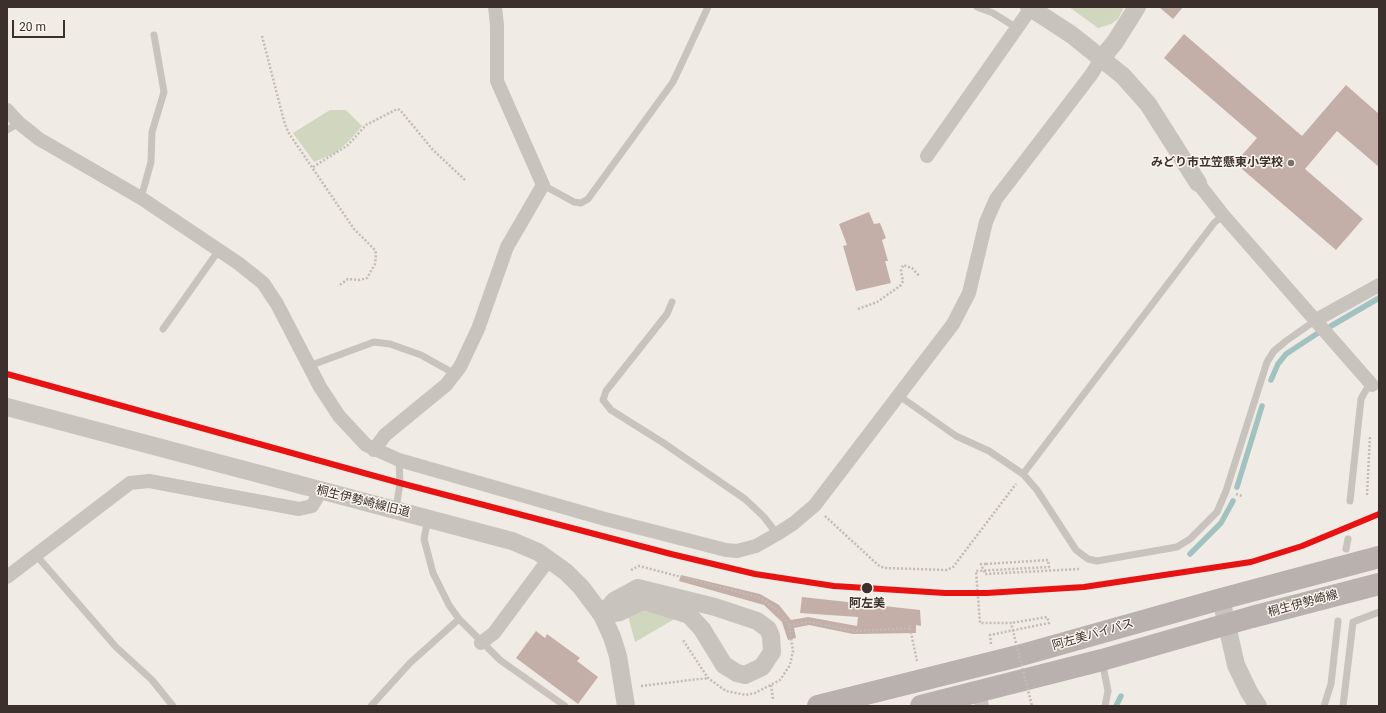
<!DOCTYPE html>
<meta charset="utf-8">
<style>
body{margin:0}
#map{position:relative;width:1386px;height:713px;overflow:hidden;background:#f0ebe5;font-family:Roboto,sans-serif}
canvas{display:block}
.frame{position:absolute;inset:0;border:8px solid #3b302b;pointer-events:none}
.scale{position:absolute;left:12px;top:20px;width:53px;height:18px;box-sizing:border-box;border:2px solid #3b302b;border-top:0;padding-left:5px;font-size:12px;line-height:14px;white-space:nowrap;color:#3b302b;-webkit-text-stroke:3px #fbf5ee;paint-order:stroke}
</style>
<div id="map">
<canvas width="1386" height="713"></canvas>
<div class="frame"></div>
<div class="scale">20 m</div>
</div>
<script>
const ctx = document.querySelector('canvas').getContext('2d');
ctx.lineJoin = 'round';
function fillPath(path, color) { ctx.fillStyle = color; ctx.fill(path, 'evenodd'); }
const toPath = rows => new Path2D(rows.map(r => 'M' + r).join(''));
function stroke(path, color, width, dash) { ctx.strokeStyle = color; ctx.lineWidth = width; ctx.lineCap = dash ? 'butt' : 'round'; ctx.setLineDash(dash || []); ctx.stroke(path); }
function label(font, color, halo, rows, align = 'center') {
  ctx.font = font + ' Roboto,"Noto Sans JP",sans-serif'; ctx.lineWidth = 3; ctx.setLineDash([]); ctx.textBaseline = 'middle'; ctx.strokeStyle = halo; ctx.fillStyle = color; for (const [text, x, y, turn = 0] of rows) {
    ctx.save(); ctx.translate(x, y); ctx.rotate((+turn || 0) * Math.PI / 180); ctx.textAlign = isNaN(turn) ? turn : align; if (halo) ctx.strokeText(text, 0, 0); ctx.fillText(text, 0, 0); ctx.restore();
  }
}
fillPath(toPath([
 [1069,7,1124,7,1118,19,1111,24,1098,28],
 [330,110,346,110,362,126,349,141,335,153,314,162,293,133],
 [640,610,678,617,635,642,628,616]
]), '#d1d6bf');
stroke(toPath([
 [1331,326,1379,298],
 [1271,380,1278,364,1286,354,1318,333],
 [1237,487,1262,406],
 [1190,554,1221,523,1233,501],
 [1116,706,1121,696]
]), '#a1c2c1', 5.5);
fillPath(toPath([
 [1159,7,1183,7,1173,19],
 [1184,34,1302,136,1346,85,1379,114,1379,167,1337,131,1305,169,1363,219,1336,250,1235,163,1257,138,1164,58],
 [869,212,874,224,880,223,886,238,882,240,888,261,885,261,891,283,856,291,843,246,847,245,839,224],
 [681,575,760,594,779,605,791,620,808,617,857,626,858,617,800,613,802,597,920,610,921,626,916,625,916,633,853,634,809,625,794,628,796,638,788,640,782,622,764,605,679,581],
 [536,631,545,638,547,634,580,658,577,661,598,677,578,704,516,658]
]), '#c3afa7');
stroke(toPath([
 [262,36,284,121,288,132,354,229,375,250,376,254,375,264,367,278,360,280,348,279,338,286],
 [313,167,348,145,366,125,397,109,400,110,433,150,466,181],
 [858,309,877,302,900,286,903,281,901,271,903,265,912,268,919,276],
 [1236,494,1242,496],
 [1367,495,1370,436],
 [825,516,878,565,884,568,947,570,953,567,1016,484],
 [986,564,981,564,985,574,1079,569],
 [631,570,639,566,754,596,765,601,780,612,789,625,793,651,790,665,780,680,755,693,746,695,726,691,708,678,683,640],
 [789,625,810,622,856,631,910,628,910,625],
 [910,628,917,661],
 [991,644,990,635,1049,623,1047,617,1011,623],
 [771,685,773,699],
 [641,686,708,678]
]), '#c2bbb6', 2.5, [2, 2]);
stroke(toPath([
 [977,7,993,13,1017,28],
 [7,130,19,123],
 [543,185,574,202,581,203,588,199,673,82,708,7],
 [141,198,151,162,152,132,164,92,154,35],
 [672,302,667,314,606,391,603,400,611,410,662,442,745,499,764,517,777,534],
 [163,329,219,250],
 [309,366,374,342,390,344,421,355,455,374],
 [898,395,956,436,989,451,1023,474,1037,490,1076,550,1088,559,1097,561,1177,547,1190,539,1217,512,1226,491,1267,362,1274,351,1286,341,1316,320],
 [1023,474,1214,223,1223,215],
 [1350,501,1361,399,1366,390],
 [396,509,400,483,399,460],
 [428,519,424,539,433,573,449,605,459,619,500,660,565,706],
 [1346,549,1348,539],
 [36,555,116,647,152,680,173,706],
 [1102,661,1108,691,1105,706],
 [371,706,410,663,459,619],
 [1324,706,1331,684,1338,621],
 [1343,706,1353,622,1379,612]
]), '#c9c3be', 7);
stroke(toPath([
 [7,110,19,123,39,139,141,198,238,263,263,283,277,304,320,387,339,416,366,445,399,460,605,519,726,550,737,551,756,546,777,534,794,523,815,505,953,324,969,293,986,222,996,199,1091,75,1101,59],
 [927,156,1031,8],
 [1198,183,1223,215,1372,385],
 [1316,320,1379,285],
 [374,450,385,435,446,385,460,367,478,329,507,247,543,185,497,81,497,25,495,7],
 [7,577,130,483,149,481,299,509,312,506,321,491],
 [481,643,494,633,549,559],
 [979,693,982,706]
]), '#c9c3be', 14);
stroke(toPath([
 [1029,7,1072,35,1123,76,1148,104,1198,183],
 [1101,59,1115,42,1137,7],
 [7,407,512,541,538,552,566,572,581,587,602,615,612,637,618,656,626,706],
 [638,588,715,607,757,621,768,629,771,636,772,652,762,667,745,675,737,673,724,665,702,629,689,615,647,602,640,602,620,612,602,615,614,601,638,588],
 [1221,599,1236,665,1249,692,1258,706]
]), '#c9c3be', 18);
stroke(toPath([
 [818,706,1018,656,1221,599,1379,557],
 [921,706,1102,660,1252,617,1379,584]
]), '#b8b1ad', 22);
stroke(toPath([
 [986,564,1048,560,1049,567,976,571,980,623,1011,623,1032,706]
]), '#c2bbb6', 2.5, [2, 2]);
stroke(toPath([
 [7,374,400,483,671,554,755,574,834,586,945,593,987,593,1084,587,1251,562,1302,546,1379,514]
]), '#e71212', 6);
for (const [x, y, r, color] of [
 [1291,163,4,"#7a716c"],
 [867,588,6,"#3b302b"]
]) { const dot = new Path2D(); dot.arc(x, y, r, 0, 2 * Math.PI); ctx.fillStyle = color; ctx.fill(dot); stroke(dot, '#fbf5ee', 1.5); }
label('bold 12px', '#3b302b', '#fbf5ee', [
 ["みどり市立笠懸東小学校",1283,163]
], 'right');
label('12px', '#3b302b', '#fbf5ee', [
 ["桐生伊勢崎線旧道",363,502,14],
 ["桐生伊勢崎線",1303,604,-15],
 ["阿左美バイパス",1093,635,-16]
]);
label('bold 12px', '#3b302b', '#fbf5ee', [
 ["阿左美",867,604]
]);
</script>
